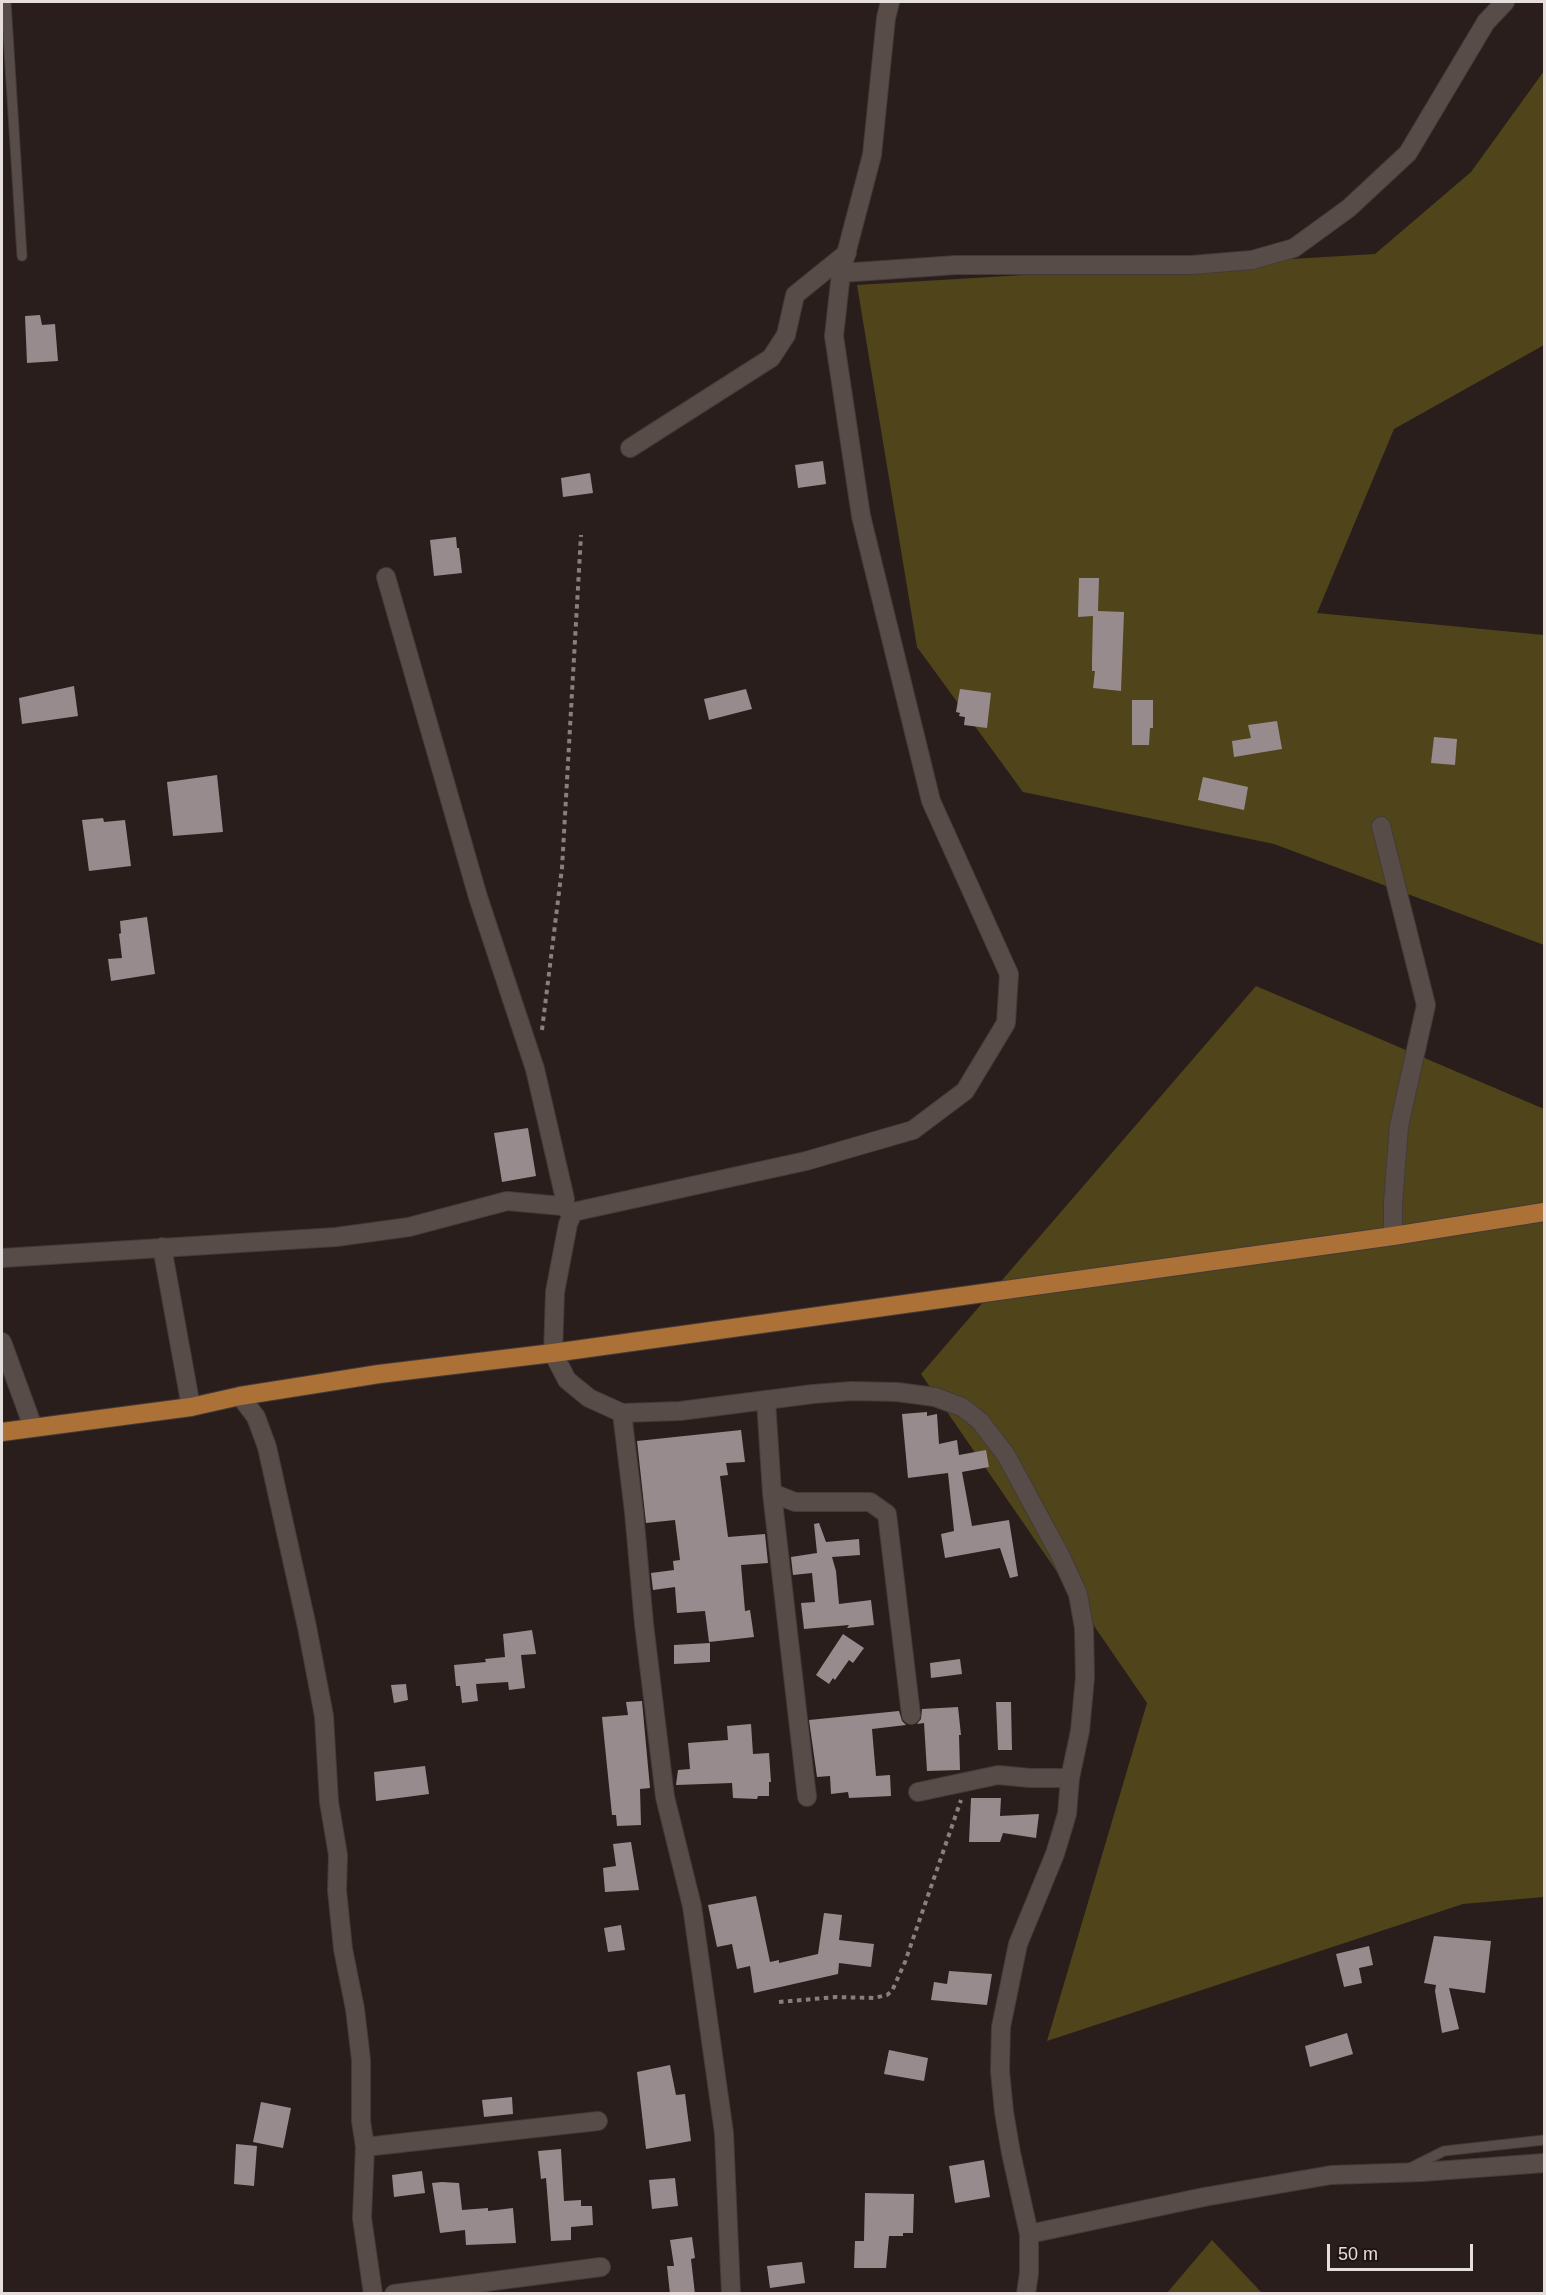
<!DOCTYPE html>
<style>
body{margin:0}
#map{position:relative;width:1546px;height:2295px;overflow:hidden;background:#291e1c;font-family:Helvetica,sans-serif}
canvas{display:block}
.frame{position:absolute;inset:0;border:3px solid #e6dedc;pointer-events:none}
.scale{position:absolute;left:1327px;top:2244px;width:146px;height:27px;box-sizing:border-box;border:3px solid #e6dedc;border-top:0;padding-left:8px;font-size:18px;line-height:21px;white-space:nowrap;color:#e6dedc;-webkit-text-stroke:4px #1f1513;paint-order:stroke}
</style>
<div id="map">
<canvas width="1546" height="2295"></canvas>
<div class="frame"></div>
<div class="scale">50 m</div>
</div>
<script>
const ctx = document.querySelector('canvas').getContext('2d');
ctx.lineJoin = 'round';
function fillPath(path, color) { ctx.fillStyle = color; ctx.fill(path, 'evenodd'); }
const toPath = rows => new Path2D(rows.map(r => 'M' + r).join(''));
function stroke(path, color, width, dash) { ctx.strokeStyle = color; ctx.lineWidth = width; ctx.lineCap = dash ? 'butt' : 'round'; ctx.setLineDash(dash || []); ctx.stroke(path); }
fillPath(toPath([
 [1544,71,1544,345,1394,429,1317,613,1544,635,1544,945,1274,844,1023,792,917,647,857,285,1375,254,1471,172],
 [1256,986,1544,1109,1544,1897,1463,1904,1047,2041,1147,1703,921,1374],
 [1212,2240,1262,2293,1167,2293]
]), '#50441a');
fillPath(toPath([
 [40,315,42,325,55,324,58,361,27,363,25,316],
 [823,461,826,484,798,488,795,465],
 [590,473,593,493,563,497,561,478],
 [456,537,457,548,459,548,462,573,434,576,430,540],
 [1079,578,1099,578,1098,611,1124,612,1121,691,1093,688,1095,671,1092,671,1092,661,1093,616,1078,617],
 [74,686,78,716,22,724,19,698],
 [746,689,752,709,709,720,704,699],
 [960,689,991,693,987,728,964,725,965,717,959,716,960,713,956,712],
 [1132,700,1153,700,1153,728,1150,728,1149,745,1132,745],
 [1277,721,1282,749,1234,757,1232,741,1251,738,1248,725],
 [1434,737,1457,739,1455,765,1431,763],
 [217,775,223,832,173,836,167,782],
 [1203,777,1248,787,1244,810,1198,800],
 [103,818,104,822,125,820,131,866,89,871,82,820],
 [147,917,155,974,111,981,108,959,122,958,119,934,121,933,120,921],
 [528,1128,536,1176,502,1182,494,1133],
 [927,1412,927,1416,937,1414,939,1444,957,1440,959,1455,986,1450,989,1467,962,1472,972,1526,1009,1520,1018,1576,1010,1578,1000,1548,945,1558,941,1534,954,1531,948,1473,908,1478,902,1414],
 [741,1430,745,1462,726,1463,728,1475,720,1476,728,1537,765,1534,768,1563,741,1565,745,1611,750,1610,754,1637,709,1642,705,1611,677,1613,675,1587,653,1590,651,1573,674,1570,673,1561,680,1560,675,1520,646,1523,637,1441],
 [819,1523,826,1542,859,1539,860,1555,832,1557,836,1571,839,1604,871,1600,874,1625,847,1628,849,1625,804,1629,801,1603,815,1602,812,1573,793,1575,791,1557,817,1553,814,1524],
 [532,1630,536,1654,521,1655,525,1688,509,1690,508,1682,476,1684,478,1701,462,1703,460,1686,456,1686,454,1665,486,1662,485,1659,505,1657,503,1634],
 [843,1634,864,1648,853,1663,849,1660,835,1680,833,1678,829,1684,816,1675],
 [710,1643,710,1662,674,1664,674,1645],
 [960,1659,962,1674,931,1678,930,1663],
 [406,1684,408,1700,394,1703,391,1685],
 [642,1701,650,1788,640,1789,641,1825,617,1826,616,1815,612,1815,602,1717,628,1715,626,1702],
 [996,1702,1011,1702,1012,1750,998,1750],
 [958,1707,961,1735,959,1735,960,1770,927,1771,924,1723,917,1724,921,1719,922,1709],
 [899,1711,902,1721,906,1725,872,1729,876,1776,890,1775,891,1796,849,1798,848,1792,831,1794,830,1776,817,1777,809,1720],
 [751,1724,753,1754,769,1753,771,1782,769,1782,769,1796,758,1796,757,1799,733,1798,732,1783,676,1785,678,1770,690,1769,688,1743,728,1740,727,1726],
 [425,1766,429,1794,376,1801,374,1772],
 [971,1798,1001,1798,1000,1816,1039,1814,1036,1838,1003,1833,1000,1842,969,1842],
 [631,1842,639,1890,605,1892,603,1868,616,1866,613,1844],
 [756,1896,770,1962,779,1960,779,1963,818,1954,824,1913,842,1915,839,1940,874,1944,871,1967,839,1963,838,1974,754,1993,750,1966,737,1969,732,1944,717,1947,708,1905],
 [621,1925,625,1950,608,1952,604,1928],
 [1434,1936,1491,1941,1485,1993,1449,1988,1459,2029,1442,2033,1435,1991,1436,1985,1424,1983],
 [1369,1946,1373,1965,1359,1968,1362,1983,1344,1987,1336,1954],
 [949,1971,992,1974,987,2005,931,2000,934,1982,947,1984],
 [1347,2033,1353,2054,1310,2067,1305,2046],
 [889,2050,928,2058,924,2081,884,2074],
 [670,2065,676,2095,685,2094,691,2141,646,2149,637,2072],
 [512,2097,513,2114,484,2117,482,2100],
 [261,2102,291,2108,283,2148,253,2142],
 [236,2144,257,2146,254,2186,234,2184],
 [561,2149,564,2201,581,2200,581,2206,592,2206,593,2225,571,2227,571,2240,551,2241,546,2178,541,2179,538,2151],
 [984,2160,990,2197,955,2203,949,2166],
 [422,2171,425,2193,394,2197,392,2175],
 [675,2178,678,2206,652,2209,649,2180],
 [442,2182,459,2183,462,2210,488,2208,488,2211,513,2208,516,2243,466,2245,465,2230,440,2233,432,2183],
 [865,2193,914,2194,913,2233,903,2233,903,2236,889,2236,886,2268,854,2268,855,2241,864,2241],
 [692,2237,695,2258,691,2259,695,2294,670,2294,667,2266,674,2266,670,2240],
 [802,2262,805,2283,770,2288,767,2266]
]), '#988b8e');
const lane = toPath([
 [6,2,22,256],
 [1410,2168,1444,2151,1544,2140]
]);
const street = toPath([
 [841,273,956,265,1192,265,1252,260,1294,248,1349,208,1408,153,1486,22,1505,2],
 [630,448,771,358,786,335,795,295,847,253],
 [386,577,478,897,535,1069,565,1199,562,1206],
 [1381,826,1426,1005,1399,1126,1393,1203,1393,1236],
 [162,1247,191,1407],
 [2,1258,336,1237,409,1227,507,1201,562,1206,573,1212,806,1161,913,1130,965,1091,1006,1023,1009,974,931,801,861,516,834,336,841,273,872,155,886,18,890,2],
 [2,1342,33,1427],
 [553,1353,555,1292,568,1224,573,1212],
 [240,1396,256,1417,267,1447,307,1627,324,1716,329,1802,338,1855,337,1890,343,1949,355,2009,361,2060,361,2121,365,2147,362,2218,373,2294],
 [766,1401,772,1493,807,1797],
 [622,1413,634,1512,644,1624,665,1797,692,1906,724,2133,731,2294],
 [772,1493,795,1502,870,1502,887,1514,911,1715],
 [918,1792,998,1775,1030,1778,1070,1778],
 [365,2147,598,2121],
 [1029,2234,1204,2197,1331,2175,1422,2172,1544,2163],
 [394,2294,601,2267]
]);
const secondary = toPath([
 [553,1353,567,1380,589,1398,622,1413,680,1411,813,1394,852,1391,897,1392,935,1397,962,1407,980,1421,1006,1455,1060,1555,1078,1594,1084,1628,1085,1677,1080,1731,1070,1778,1067,1814,1055,1854,1018,1944,1001,2027,1000,2071,1004,2112,1011,2153,1029,2234,1029,2273,1026,2294]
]);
const primary = toPath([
 [2,1432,191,1407,240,1396,379,1374,553,1353,1393,1236,1544,1212]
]);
stroke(lane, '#443b39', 11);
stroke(street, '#443b39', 20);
stroke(secondary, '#443b39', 20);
stroke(primary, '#443b39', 20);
stroke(toPath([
 [542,1030,562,868,581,535],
 [779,2002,836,1997,874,1998,887,1995,892,1991,905,1962,961,1800]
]), '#897f7d', 4, [4.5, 4.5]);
stroke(lane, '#584c49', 9);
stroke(street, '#584c49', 18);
stroke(secondary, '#584c49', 18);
stroke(primary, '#ab7136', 18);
</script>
